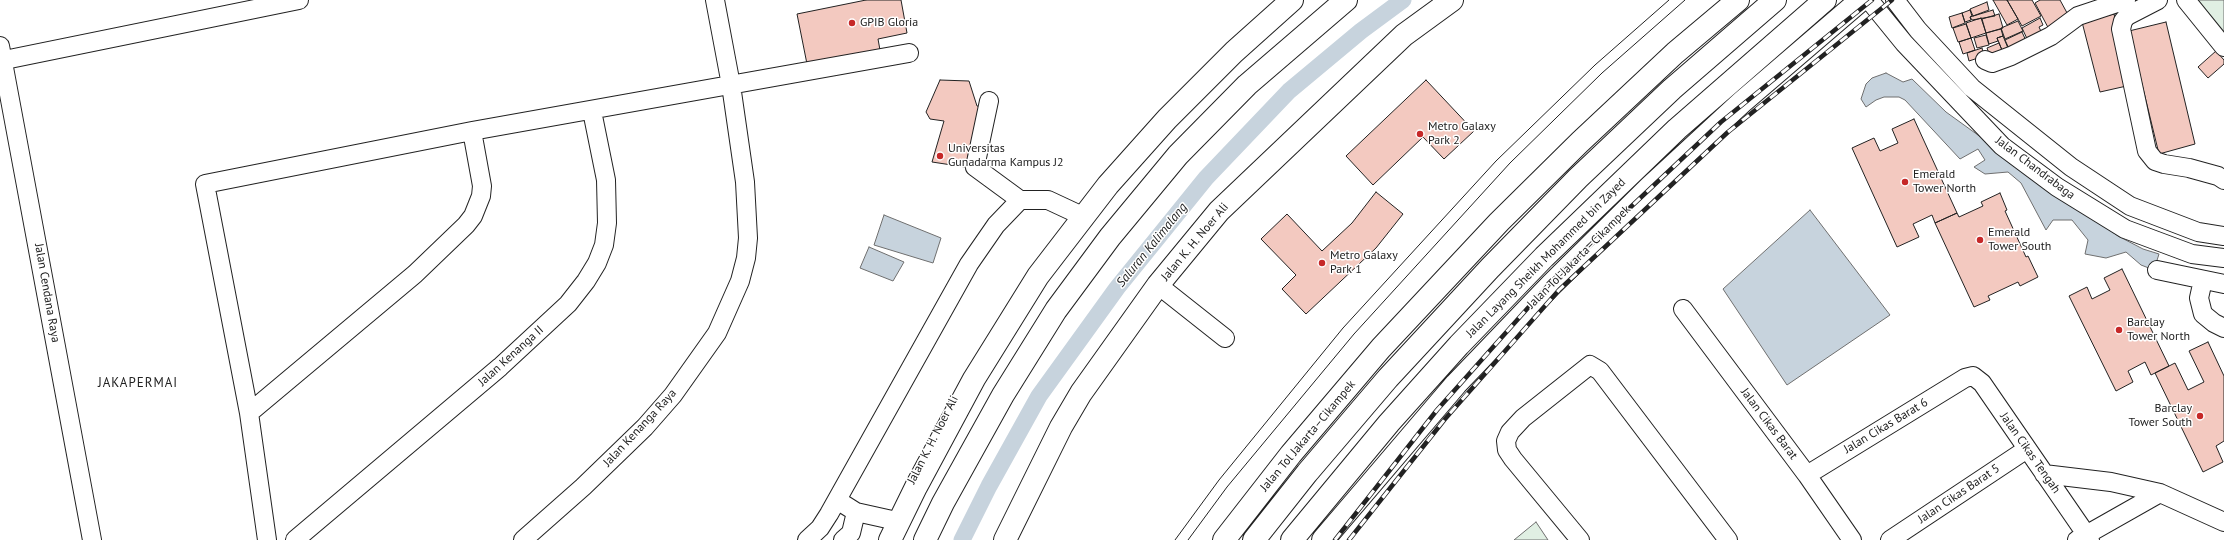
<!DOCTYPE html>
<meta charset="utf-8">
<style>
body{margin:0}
canvas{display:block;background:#fff}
</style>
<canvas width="2224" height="540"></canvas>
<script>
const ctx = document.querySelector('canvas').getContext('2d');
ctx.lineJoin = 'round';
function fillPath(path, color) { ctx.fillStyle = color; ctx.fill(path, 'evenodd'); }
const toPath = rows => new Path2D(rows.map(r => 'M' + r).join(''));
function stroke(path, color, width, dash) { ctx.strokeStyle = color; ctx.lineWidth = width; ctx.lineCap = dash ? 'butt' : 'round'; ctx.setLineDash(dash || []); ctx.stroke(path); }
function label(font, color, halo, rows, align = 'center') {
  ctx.font = font + ' "PT Sans",sans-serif'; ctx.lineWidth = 3; ctx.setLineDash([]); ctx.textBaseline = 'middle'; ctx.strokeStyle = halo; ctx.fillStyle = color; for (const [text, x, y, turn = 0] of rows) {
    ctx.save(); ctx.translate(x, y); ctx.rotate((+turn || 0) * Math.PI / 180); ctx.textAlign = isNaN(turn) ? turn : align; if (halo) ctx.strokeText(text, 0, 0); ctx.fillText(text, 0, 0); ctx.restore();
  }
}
const green = toPath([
 [2186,0,2224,0,2224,47,2186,0],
 [1536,522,1548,540,1514,540,1536,522]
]);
fillPath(green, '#e0efe3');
stroke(green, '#6f6f6f', 1);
const water = toPath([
 [1886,73,1903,82,1912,79,1946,112,2118,236,2143,249,2159,254,2154,270,2141,265,2126,252,2106,258,2085,254,2088,240,2072,220,2053,220,2046,230,2021,183,2008,172,1985,174,1974,167,1985,160,1978,149,1960,159,1905,100,1899,97,1884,97,1876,100,1866,107,1861,99,1866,84,1872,78,1886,73],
 [1810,210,1890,315,1787,385,1723,289,1810,210],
 [884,215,941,238,933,263,874,245,884,215],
 [869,247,904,262,893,281,860,268,869,247]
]);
fillPath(water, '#c7d3dd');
stroke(water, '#6f6f6f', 1);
stroke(toPath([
 [962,540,989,486,1039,396,1117,288,1206,178,1289,91,1361,31,1403,0]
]), '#c7d3dd', 17);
const building = toPath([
 [866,0,901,0,907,33,878,39,880,50,807,64,797,14,866,0],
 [1993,0,2007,0,2018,19,2007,25,1993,0],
 [2007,0,2032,0,2041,16,2022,26,2007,0],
 [2040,0,2060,0,2072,22,2051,33,2035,3,2040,0],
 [1987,2,1989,10,1973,16,1970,9,1987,2],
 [1970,10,1972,16,1970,17,1971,20,1965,22,1962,13,1970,10],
 [1993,10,1995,16,1972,20,1970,17,1993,10],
 [1962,13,1965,23,1952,28,1949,17,1962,13],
 [1999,14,2003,28,1986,33,1982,19,1999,14],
 [2114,14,2131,85,2100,92,2082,22,2114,14],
 [1981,18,1986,33,1971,38,1966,23,1981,18],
 [2040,18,2043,25,2039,27,2044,38,2030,45,2022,28,2040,18],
 [2018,21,2023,31,2005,39,2001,28,2018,21],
 [2166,22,2195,144,2159,154,2129,31,2166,22],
 [1966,24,1971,38,1958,42,1953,28,1966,24],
 [2001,29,2003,36,1997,38,1998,41,1989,44,1986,33,2001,29],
 [2022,32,2028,45,2011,53,2005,40,2022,32],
 [1986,35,1989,45,1977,48,1974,38,1986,35],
 [2003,36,2010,53,2004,55,1997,38,2003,36],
 [1971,38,1975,50,1963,54,1959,42,1971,38],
 [1999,43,2005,57,1992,62,1987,48,1999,43],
 [1982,48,1984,56,1969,61,1967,53,1982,48],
 [2216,51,2224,60,2224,64,2208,78,2198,67,2216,51],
 [940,80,969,81,977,106,992,109,976,125,965,167,932,162,944,121,930,119,926,112,940,80],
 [1426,80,1474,131,1444,159,1423,137,1373,185,1346,156,1426,80],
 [1914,119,1957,213,1935,223,1932,215,1913,224,1919,237,1897,247,1852,148,1874,138,1880,151,1898,143,1892,129,1914,119],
 [1376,192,1403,214,1376,248,1306,314,1282,289,1296,275,1261,239,1287,214,1322,251,1352,223,1376,192],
 [2000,193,2007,210,2005,211,2026,257,2028,256,2038,277,2020,286,2018,282,1988,296,1990,300,1974,307,1935,223,1957,213,1959,217,1983,206,1981,202,2000,193],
 [2122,269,2169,366,2151,375,2145,362,2128,371,2133,382,2116,391,2069,296,2087,287,2092,299,2110,290,2104,278,2122,269],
 [2208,342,2224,376,2224,441,2216,446,2223,462,2203,472,2155,373,2175,363,2188,390,2204,382,2189,351,2208,342]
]);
fillPath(building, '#f3c9c0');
stroke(building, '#222', 1);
const minor = toPath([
 [1869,0,1904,43,2002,146,2057,187,2125,229,2192,254,2224,258],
 [1895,0,1918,30,1972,88,2071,167,2130,206,2198,232,2224,236],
 [2158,0,2127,16,2123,21,2121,29,2147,151,2155,161,2164,164,2189,168,2218,176,2224,180],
 [2186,0,2224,47],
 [0,46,92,540],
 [1985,60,1992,63,2011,56,2051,36,2078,16,2126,0],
 [0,61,299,0],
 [989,101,975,167,1020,200],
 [2157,270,2224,284],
 [2203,280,2199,298,2203,314,2214,323,2224,328],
 [1158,285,1225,338],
 [1683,309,1807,475,1852,540],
 [249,413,415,274,466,225,473,216,481,196,482,186,472,131],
 [2044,474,2111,482,2160,493,2224,522],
 [1807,475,1965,378,1973,376,1982,383,2090,540],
 [837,500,856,512,892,520],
 [267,540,249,413,205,184,472,131,909,53],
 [295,540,500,367,568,304,586,281,597,263,604,245,607,223,606,180,592,111],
 [523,540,583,487,645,427,673,395,717,333,740,281,746,258,748,238,745,182,731,85,715,0],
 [807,540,820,528,829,514,969,264,996,225,1020,200,1048,200,1078,214],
 [843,540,851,533,856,512],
 [1580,540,1513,459,1507,450,1506,441,1510,432,1523,418,1590,365,1600,371,1728,540],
 [1890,540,2027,449],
 [2077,540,2160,493]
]);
const major = toPath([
 [1005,540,1061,427,1081,393,1158,285,1219,211,1404,35,1452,0]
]);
const highway = toPath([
 [890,540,916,487,974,379,1038,276,1108,185,1167,119,1234,52,1292,0],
 [925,540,943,503,1003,395,1056,310,1110,237,1178,155,1247,85,1346,0],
 [1224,540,1291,454,1381,348,1499,222,1580,142,1675,53,1738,0],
 [1254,540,1307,473,1388,378,1490,268,1578,178,1672,89,1775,0],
 [1292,540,1389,423,1459,345,1544,257,1677,129,1825,0],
 [1323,540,1456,384,1551,285,1650,187,1742,102,1861,0]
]);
stroke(minor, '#222', 20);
stroke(major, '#222', 24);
stroke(highway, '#222', 24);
stroke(minor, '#fff', 18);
stroke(major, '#fff', 22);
stroke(highway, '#fff', 22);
stroke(toPath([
 [1175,540,1219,480,1343,328,1496,161,1595,65,1669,0],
 [1188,540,1227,487,1354,334,1510,163,1602,73,1685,0]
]), '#222', 1);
const rail = toPath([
 [1335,540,1437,410,1551,282,1721,122,1872,0],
 [1349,540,1445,419,1559,290,1728,132,1892,0]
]);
stroke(rail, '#222', 4.5);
stroke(rail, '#fff', 3, [9]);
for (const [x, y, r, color] of [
 [852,23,4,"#c62828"],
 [1420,134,4,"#c62828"],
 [940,156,4,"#c62828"],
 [1905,182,4,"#c62828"],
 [1980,240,4,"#c62828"],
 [1322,263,4,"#c62828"],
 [2119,330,4,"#c62828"],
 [2200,416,4,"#c62828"]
]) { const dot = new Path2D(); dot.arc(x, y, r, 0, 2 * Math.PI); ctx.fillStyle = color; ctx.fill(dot); stroke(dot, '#fff', 1.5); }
label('12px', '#222', '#fff', [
 ["GPIB Gloria",860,23],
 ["Metro Galaxy",1428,127],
 ["Park 2",1428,141],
 ["Universitas",948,149],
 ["Gunadarma Kampus J2",948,163],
 ["Emerald",1913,175],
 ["Tower North",1913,189],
 ["Emerald",1988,233],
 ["Tower South",1988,247],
 ["Metro Galaxy",1330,256],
 ["Park 1",1330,270],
 ["Barclay",2127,323],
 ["Tower North",2127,337],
 ["Barclay",2192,409,"right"],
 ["Tower South",2192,423,"right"]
], 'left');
label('12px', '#222', '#fff', [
 ["Jalan Chandrabaga",2035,168,37],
 ["Jalan K. H. Noer Ali",1195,242,-50],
 ["Jalan Tol Jakarta–Cikampek",1579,257,-45],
 ["Jalan Layang Sheikh Mohammed bin Zayed",1546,258,-45],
 ["Jalan Cendana Raya",47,293,80],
 ["Jalan Kenanga II",511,356,-42],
 ["Jalan Cikas Barat",1769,424,53],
 ["Jalan Cikas Barat 6",1886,426,-31],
 ["Jalan Kenanga Raya",640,428,-47],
 ["Jalan Tol Jakarta–Cikampek",1308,436,-50],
 ["Jalan K. H. Noer Ali",933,440,-63],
 ["Jalan Cikas Tengah",2030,453,55],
 ["Jalan Cikas Barat 5",1959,494,-34]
]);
label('italic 13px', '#222', '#fff', [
 ["Saluran Kalimalang",1152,245,-51]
]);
ctx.letterSpacing = '1px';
label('13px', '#222', '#fff', [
 ["JAKAPERMAI",138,383]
]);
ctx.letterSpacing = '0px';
</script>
